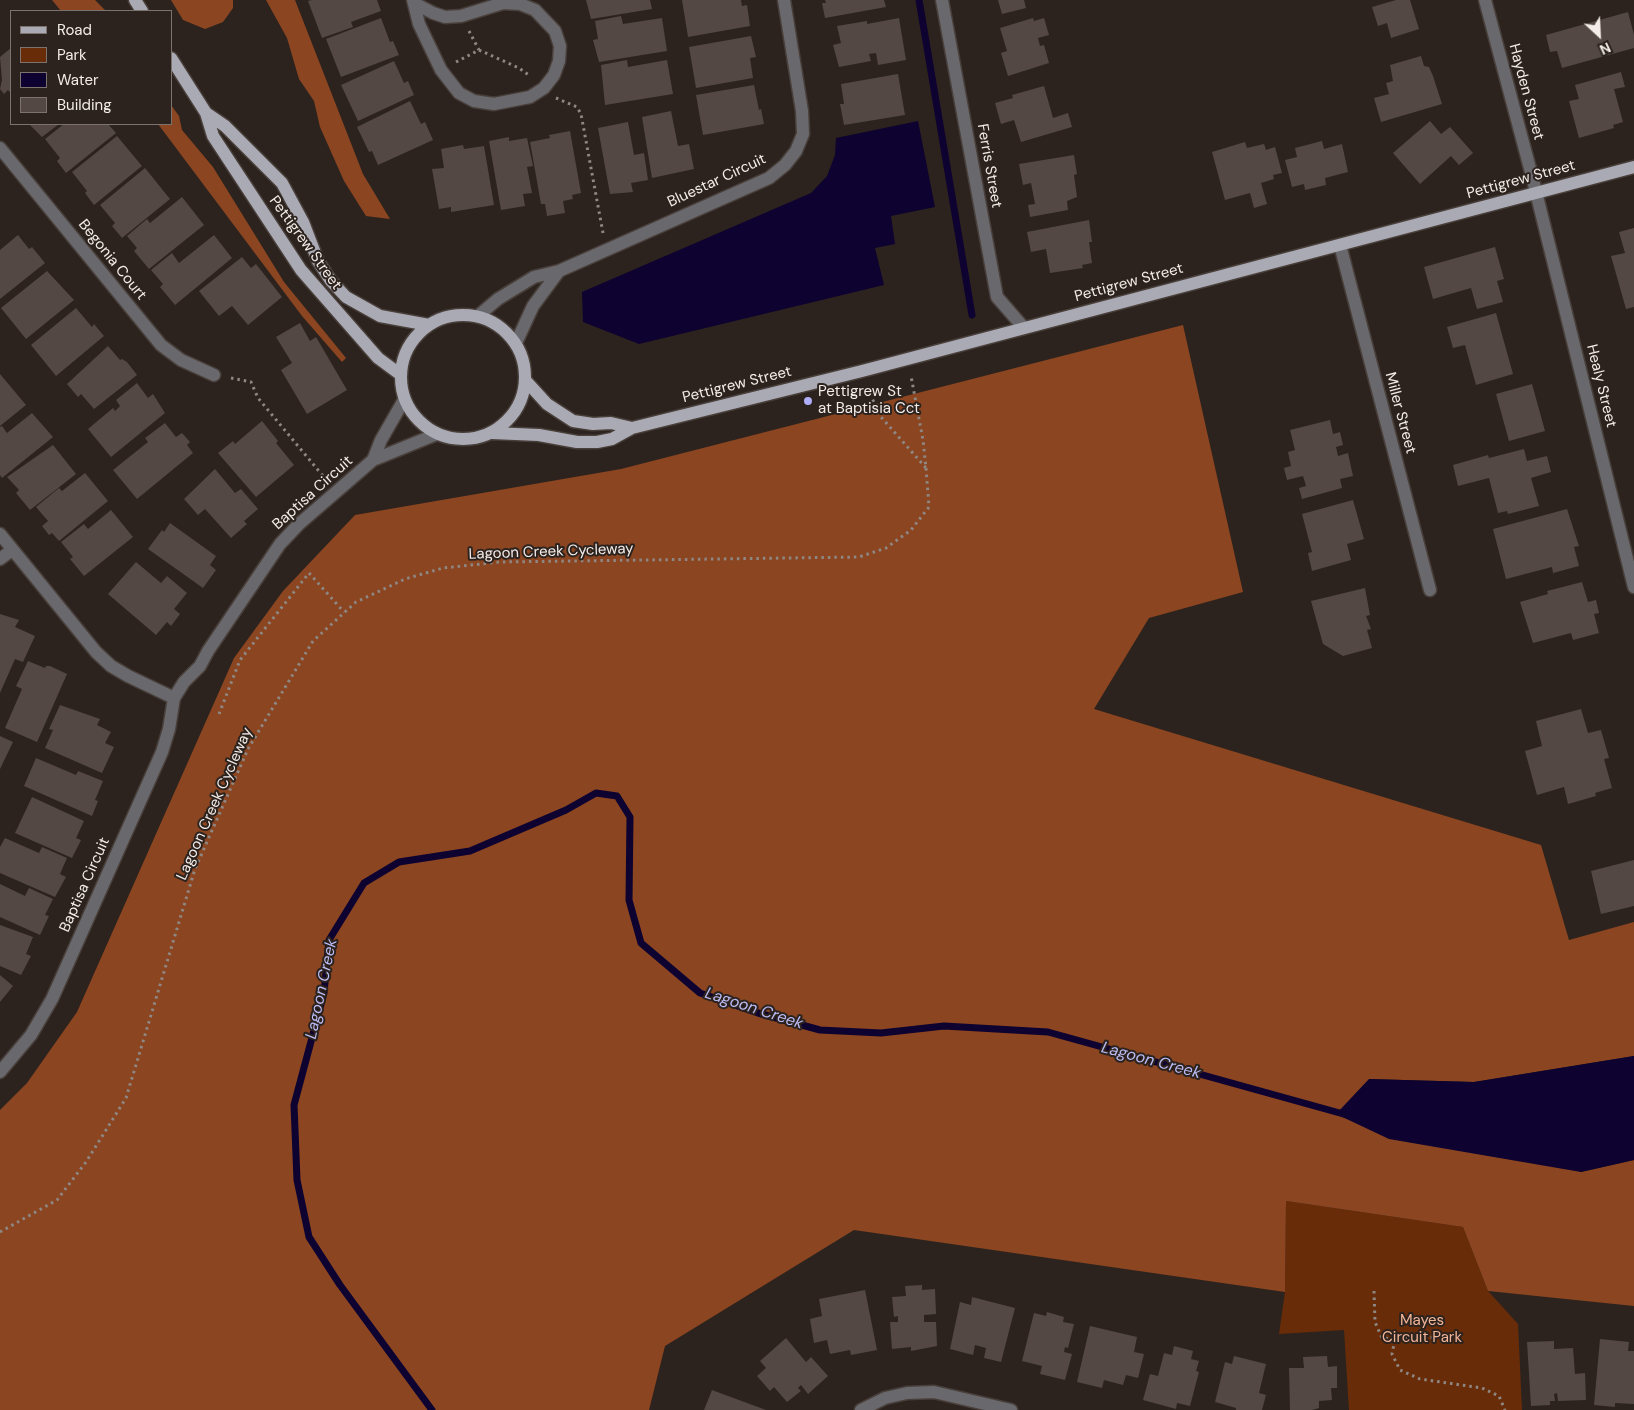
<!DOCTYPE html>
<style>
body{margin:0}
#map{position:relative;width:1634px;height:1410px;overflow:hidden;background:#2d231e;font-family:"DM Sans",sans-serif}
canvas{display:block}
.legend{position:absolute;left:10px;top:10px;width:162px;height:115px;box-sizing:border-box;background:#2d231e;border:1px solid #7c736f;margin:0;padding:6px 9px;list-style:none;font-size:15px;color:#f3ece9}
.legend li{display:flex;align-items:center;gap:10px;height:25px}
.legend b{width:25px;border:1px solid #7c736f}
.north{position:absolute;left:1574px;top:10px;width:50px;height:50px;-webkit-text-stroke:4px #2d231e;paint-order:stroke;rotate:155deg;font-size:14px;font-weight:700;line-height:20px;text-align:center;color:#f3ece9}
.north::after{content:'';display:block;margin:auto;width:18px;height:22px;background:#f3ece9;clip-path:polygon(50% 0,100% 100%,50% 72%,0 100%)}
</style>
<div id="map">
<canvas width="1634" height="1410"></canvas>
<ul class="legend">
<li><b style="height:6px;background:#aaaab5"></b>Road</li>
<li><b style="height:14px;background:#692c08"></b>Park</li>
<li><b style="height:14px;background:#0d0230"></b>Water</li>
<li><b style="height:14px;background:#534843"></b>Building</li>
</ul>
<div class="north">N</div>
</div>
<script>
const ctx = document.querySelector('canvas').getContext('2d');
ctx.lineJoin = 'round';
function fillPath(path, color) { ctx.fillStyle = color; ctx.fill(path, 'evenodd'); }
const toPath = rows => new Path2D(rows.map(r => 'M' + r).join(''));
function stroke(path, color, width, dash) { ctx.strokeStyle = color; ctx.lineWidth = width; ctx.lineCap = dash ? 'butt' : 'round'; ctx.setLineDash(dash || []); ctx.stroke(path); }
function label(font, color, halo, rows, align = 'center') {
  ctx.font = font + ' "DM Sans",sans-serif'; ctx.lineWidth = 4; ctx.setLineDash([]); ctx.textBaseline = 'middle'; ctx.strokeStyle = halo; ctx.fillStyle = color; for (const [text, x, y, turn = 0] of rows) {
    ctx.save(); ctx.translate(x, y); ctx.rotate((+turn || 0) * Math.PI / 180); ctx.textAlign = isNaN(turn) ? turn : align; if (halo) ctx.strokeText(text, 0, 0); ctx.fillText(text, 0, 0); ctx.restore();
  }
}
fillPath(toPath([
 [1286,1201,1463,1227,1488,1291,1518,1324,1522,1410,1349,1410,1344,1330,1279,1334,1285,1292]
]), '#692c08');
fillPath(toPath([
 [52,0,95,0,106,11,61,11],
 [171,0,233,0,233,8,223,22,205,29,183,20],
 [266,0,295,0,363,174,390,219,366,216,344,181,320,127,314,101,299,79,287,38],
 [171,105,179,116,182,130,213,167,284,282,346,358,342,362,302,316,158,124,171,124],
 [1183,325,1243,592,1149,618,1094,709,1541,845,1569,940,1634,922,1634,1056,1474,1082,1369,1079,1581,1172,1634,1160,1634,1306,1488,1291,1463,1227,1286,1201,1285,1292,854,1230,665,1346,649,1410,0,1410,0,1110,27,1083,77,1012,234,658,283,591,355,515,621,469]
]), '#8b4520');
fillPath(toPath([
 [918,121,935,207,891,216,895,244,875,248,884,285,639,344,583,322,582,292,811,193,827,176,835,155,836,138],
 [1634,1056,1634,1160,1581,1172,1389,1139,1336,1114,1369,1079,1474,1082]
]), '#0d0230');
stroke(toPath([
 [919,0,972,315],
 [432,1410,340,1285,309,1237,297,1180,294,1105,324,993,329,940,364,883,399,862,470,851,566,810,596,793,617,796,630,817,629,900,641,943,700,993,758,1013,820,1030,881,1033,944,1026,1048,1032,1347,1115]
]), '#0d0230', 7);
fillPath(toPath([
 [312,0,377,0,381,11,351,22,353,27,322,38,308,1],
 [586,0,650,0,652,9,591,19],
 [682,0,741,0,742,6,747,5,750,26,688,37],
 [825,0,884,0,886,7,825,18,822,3,826,3],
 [998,0,1024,0,1026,8,1002,14],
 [1396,0,1410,0,1419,29,1391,38,1387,23,1378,26,1372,7],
 [1628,12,1634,35,1634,48,1562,68,1557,51,1550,52,1546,35],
 [621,16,623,24,662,18,667,51,599,62,593,40,598,39,595,21],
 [381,18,390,42,393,41,399,55,341,77,326,39],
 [899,18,906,60,878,65,876,53,869,54,871,61,839,67,833,45,841,43,837,26,867,21,867,24],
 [1033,18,1034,21,1044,18,1049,35,1038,38,1040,46,1044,45,1049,63,1008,76,1001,53,1007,51,1000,28],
 [751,36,756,57,750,58,753,78,696,88,689,47],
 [11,48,11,93,8,90,4,94,0,89,2,80,0,57],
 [1421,56,1424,66,1429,67,1433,76,1442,104,1381,122,1374,98,1389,94,1386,83,1393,81,1390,65],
 [627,60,628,67,667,60,673,94,605,105,601,65],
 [394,61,404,83,408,81,414,95,358,121,341,85],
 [1621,72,1625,87,1614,89,1623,122,1613,125,1614,128,1579,138,1569,101,1579,99,1575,85],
 [898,74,905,115,844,125,840,104,844,104,841,84],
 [754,85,759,110,761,109,764,124,703,135,696,95],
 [1044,86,1053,118,1068,113,1072,127,1021,142,1014,120,1001,124,995,103,1013,98,1012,95],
 [410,101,421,124,425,122,433,140,378,165,372,151,369,152,357,127],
 [671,111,678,146,689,144,694,169,652,178,642,117],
 [1430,121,1441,134,1450,127,1473,153,1459,165,1451,156,1420,184,1393,153],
 [628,122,634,155,644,153,648,180,631,183,633,192,610,194,598,128],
 [29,124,59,124,42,137],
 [64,124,108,124,116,133,66,173,57,161,60,158,45,139],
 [570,131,581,193,572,195,573,199,563,201,565,213,547,216,545,204,541,204,530,142,550,138,549,135],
 [117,136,142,166,94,205,85,193,87,191,72,172],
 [509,137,509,141,527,138,533,166,527,167,532,193,523,194,525,206,501,210,489,141],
 [1322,141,1324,149,1342,144,1348,172,1325,178,1326,185,1305,190,1304,184,1292,187,1285,160,1297,157,1295,148],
 [1245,142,1247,148,1264,144,1266,150,1275,147,1282,173,1273,175,1274,179,1261,183,1267,204,1254,208,1250,193,1225,200,1212,152],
 [463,145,464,149,484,146,494,205,451,212,451,207,439,209,432,169,444,168,441,149],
 [1074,155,1077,174,1074,175,1077,197,1067,201,1068,210,1030,217,1028,205,1035,204,1031,183,1023,185,1019,164],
 [145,168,170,199,122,238,112,226,115,223,100,205],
 [182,197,204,225,149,269,134,251,137,248,127,236,147,219,150,223],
 [1089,220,1092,242,1089,242,1092,263,1082,265,1083,268,1050,273,1046,249,1031,252,1027,232],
 [1634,228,1634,307,1626,309,1611,256,1625,253,1619,232],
 [18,235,29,249,32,247,45,263,0,299,0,250],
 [214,235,232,258,175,305,160,287,163,284,151,270,172,253,179,263],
 [1495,247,1504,279,1497,281,1503,302,1477,309,1471,288,1433,299,1424,267],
 [242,257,251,268,256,264,282,297,248,325,232,306,219,316,199,291],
 [47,271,74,300,26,339,1,308],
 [76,308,92,327,94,324,104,336,56,376,31,345],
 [1496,313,1513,374,1476,385,1465,345,1453,348,1447,327],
 [300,323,310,341,316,337,347,390,307,414,281,370,292,363,276,337],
 [108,346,120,360,122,359,127,362,137,375,94,409,81,394,78,397,67,384],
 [0,374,26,405,0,426],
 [137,383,148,398,153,394,165,413,111,457,88,429,113,408,115,411,120,406,116,400],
 [1532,384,1545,431,1509,441,1496,394],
 [32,413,53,437,2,478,0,475,0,427,2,426,7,433],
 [1330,420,1333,434,1340,432,1343,445,1336,447,1338,456,1348,453,1353,476,1340,479,1342,488,1302,499,1299,488,1306,486,1303,476,1287,480,1284,468,1291,466,1288,452,1295,450,1290,430],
 [262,421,278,441,276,443,294,465,256,497,218,453,233,441,235,444],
 [165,423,176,437,182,433,190,442,187,445,193,453,137,499,113,470,148,442,145,438],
 [53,445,76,474,30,510,16,493,19,490,7,477],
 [1524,449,1527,461,1547,456,1551,472,1531,478,1539,506,1508,514,1507,511,1498,513,1489,478,1458,486,1453,465,1488,455,1489,458],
 [215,469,235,493,241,489,258,509,244,521,247,524,231,538,205,509,198,515,184,499],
 [85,473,108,501,59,541,52,533,49,535,42,526,48,521,36,507,59,488,62,491],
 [1353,500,1364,539,1347,544,1351,560,1312,571,1308,553,1312,552,1302,514],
 [1567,509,1579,546,1574,547,1579,566,1553,573,1552,567,1506,579,1493,529],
 [111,510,133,537,84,576,70,559,73,557,61,542,84,524,88,529],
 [170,523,216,556,210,565,216,570,203,588,148,549,162,530,164,532],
 [136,562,161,583,167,576,187,593,174,609,180,614,171,626,167,622,156,635,108,594],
 [1582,582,1588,602,1596,600,1599,613,1594,614,1599,633,1573,640,1571,633,1533,643,1520,602,1548,594,1547,591],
 [1365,588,1370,615,1366,616,1371,629,1367,630,1372,648,1343,656,1323,644,1311,601],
 [0,614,19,620,15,627,35,636,23,662,15,659,0,693],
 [28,661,45,668,46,666,50,666,67,674,37,742,5,728,22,689,16,686],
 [60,705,100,719,97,725,111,732,105,743,114,747,102,773,45,748,53,730,49,729],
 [1581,709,1588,733,1601,730,1609,758,1604,759,1612,788,1595,793,1596,796,1568,804,1564,787,1537,795,1525,751,1542,746,1536,721],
 [0,736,13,742,0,769],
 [36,758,76,775,78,771,103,781,95,800,98,801,92,816,24,786],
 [32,797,84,821,76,838,81,840,72,858,15,833],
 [5,838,39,853,42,847,67,858,60,874,66,877,55,897,0,873,0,847],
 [1634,860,1634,906,1601,914,1591,871],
 [0,884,25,896,29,888,53,899,45,915,49,916,40,935,0,917],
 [0,925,33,937,26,954,31,956,21,975,0,966],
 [0,975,13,986,0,1002],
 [922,1285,922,1290,935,1289,936,1314,924,1315,924,1322,936,1322,937,1346,911,1351,911,1347,892,1349,890,1322,898,1322,898,1316,894,1317,892,1297,906,1296,905,1286],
 [865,1290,877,1350,851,1355,850,1350,830,1354,827,1340,814,1343,810,1319,822,1316,819,1299],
 [972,1297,1015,1308,1001,1362,984,1358,986,1348,975,1345,973,1355,950,1349,960,1302,971,1305],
 [1047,1312,1064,1317,1063,1322,1074,1324,1068,1348,1065,1347,1064,1352,1072,1354,1065,1380,1040,1374,1042,1366,1022,1361,1034,1313,1046,1316],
 [1090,1326,1137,1337,1134,1352,1144,1354,1138,1378,1126,1375,1123,1385,1104,1380,1102,1388,1077,1382],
 [786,1338,806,1362,811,1357,828,1376,808,1394,801,1385,798,1388,801,1391,787,1402,774,1387,770,1391,757,1376,766,1368,760,1361],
 [1600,1339,1629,1342,1628,1351,1634,1351,1634,1404,1615,1403,1615,1407,1594,1405],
 [1554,1341,1554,1349,1573,1348,1575,1374,1585,1373,1586,1400,1558,1401,1557,1393,1554,1394,1555,1401,1550,1401,1550,1405,1531,1406,1527,1342],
 [1174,1346,1193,1351,1191,1359,1199,1361,1196,1371,1199,1372,1190,1406,1177,1403,1176,1409,1143,1400,1150,1374,1158,1376,1164,1353,1172,1355],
 [1234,1356,1266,1364,1259,1393,1266,1395,1262,1410,1236,1410,1236,1408,1215,1402,1225,1362,1232,1364],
 [1327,1356,1328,1367,1337,1366,1337,1388,1331,1388,1332,1400,1319,1401,1319,1408,1312,1410,1290,1410,1289,1368,1304,1368,1303,1357],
 [712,1390,766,1410,704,1410]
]), '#534843');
const minor = toPath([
 [413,0,419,24,441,70,459,93,474,101,494,104,530,97,544,88,554,75,559,61,560,46,555,31,535,10,520,4,503,3,461,16,445,17,433,13,414,3],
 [942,0,997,297,1024,328],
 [1485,0,1532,176,1634,587],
 [0,148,161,345,181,360,214,375],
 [1340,245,1430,590],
 [478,316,498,299,534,277,559,271,769,178,785,165,796,151,803,134,802,111,784,0],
 [516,343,533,306,559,271],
 [373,460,381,440,404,400],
 [0,534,96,652,111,666,128,676,174,698],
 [0,559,12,550],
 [0,1072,31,1035,52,999,162,752,169,729,174,698,184,682,200,666,208,651,280,544,299,524,373,460,437,434],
 [861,1410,885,1398,907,1393,934,1392,1011,1410]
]);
const major = toPath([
 [135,0,142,11],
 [171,58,206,113,213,136,301,270,378,358,401,375],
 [206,113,225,126,282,183,303,222,318,261,331,281,346,297,380,316,429,325],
 '401 377a62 62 0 1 1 124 0a62 62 0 1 1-124 0Z',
 [526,381,547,404,573,421,593,424,611,423,632,428],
 [492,433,539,435,577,442,597,442,612,439,632,428,862,371,1634,167]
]);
stroke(minor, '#493f3a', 15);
stroke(major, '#493f3a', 15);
stroke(toPath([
 [469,31,479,50],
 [456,62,479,50,519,68,530,76],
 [556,98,577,107,581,114,603,233],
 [231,378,251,382,258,398,323,476],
 [867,388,881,417,926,468,923,440,911,376],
 [219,714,240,660,309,573,344,612],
 [0,1232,57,1200,86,1162,126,1098,195,869,248,749,313,641,356,602,405,579,443,568,500,562,859,557,886,548,911,530,929,507,926,468],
 [1374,1291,1375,1322,1382,1338,1395,1339],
 [1459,1336,1395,1339,1392,1354,1400,1370,1420,1379,1482,1388,1499,1396,1505,1410]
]), '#8f8783', 3, [2.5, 4]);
stroke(minor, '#68686d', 12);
stroke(major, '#aaaab5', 12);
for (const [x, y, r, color] of [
 [808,401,5,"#afaefa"]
]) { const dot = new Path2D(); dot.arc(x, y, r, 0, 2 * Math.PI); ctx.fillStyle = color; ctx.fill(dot); stroke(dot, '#2d231e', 2); }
label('15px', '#f3ece9', '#2d231e', [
 ["Hayden Street",1526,92,75],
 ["Ferris Street",989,166,80],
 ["Pettigrew Street",1521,180,-15],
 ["Bluestar Circuit",717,181,-25],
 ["Pettigrew Street",305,243,54],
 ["Begonia Court",112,260,51],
 ["Pettigrew Street",1129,283,-15],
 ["Pettigrew Street",737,385,-14],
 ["Healy Street",1601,386,76],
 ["Miller Street",1400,413,75],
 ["Baptisa Circuit",313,493,-42],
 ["Lagoon Creek Cycleway",551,552,-2],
 ["Lagoon Creek Cycleway",215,804,-66],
 ["Baptisa Circuit",85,885,-66]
]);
label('15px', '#f3ece9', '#2d231e', [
 ["Pettigrew St",818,392],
 ["at Baptisia Cct",818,409]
], 'left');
label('15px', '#f3b598', '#2d231e', [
 ["Mayes",1422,1321],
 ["Circuit Park",1422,1338]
]);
label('italic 16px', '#bcbcf6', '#2d231e', [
 ["Lagoon Creek",322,989,-78],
 ["Lagoon Creek",754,1009,18],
 ["Lagoon Creek",1151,1061,15]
]);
</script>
